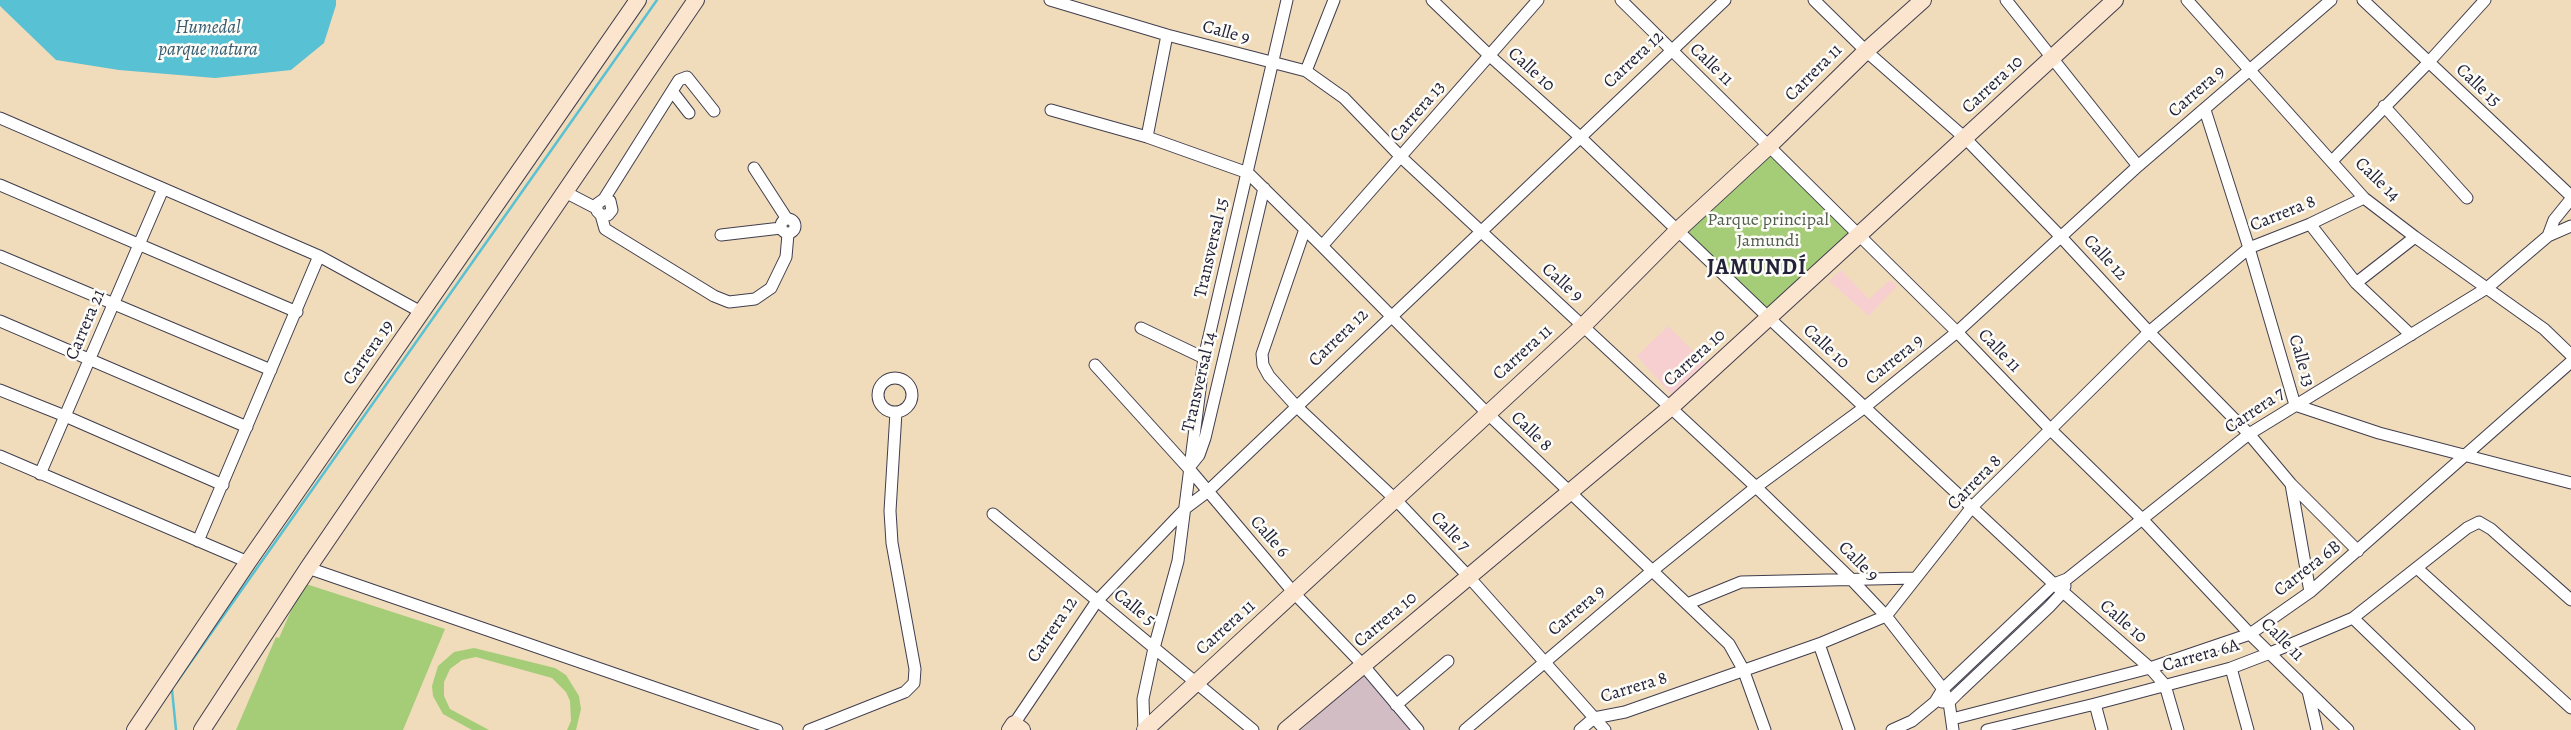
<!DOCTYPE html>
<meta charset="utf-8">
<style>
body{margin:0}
canvas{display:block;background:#f0dbba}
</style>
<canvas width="2571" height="730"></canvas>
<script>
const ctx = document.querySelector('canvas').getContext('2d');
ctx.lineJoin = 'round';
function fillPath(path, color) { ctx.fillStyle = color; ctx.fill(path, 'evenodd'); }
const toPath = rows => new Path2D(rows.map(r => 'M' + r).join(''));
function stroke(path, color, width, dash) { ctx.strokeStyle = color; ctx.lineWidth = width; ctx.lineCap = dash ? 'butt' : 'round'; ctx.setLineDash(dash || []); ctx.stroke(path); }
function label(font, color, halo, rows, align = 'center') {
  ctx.font = font + ' Alegreya,serif'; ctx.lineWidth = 5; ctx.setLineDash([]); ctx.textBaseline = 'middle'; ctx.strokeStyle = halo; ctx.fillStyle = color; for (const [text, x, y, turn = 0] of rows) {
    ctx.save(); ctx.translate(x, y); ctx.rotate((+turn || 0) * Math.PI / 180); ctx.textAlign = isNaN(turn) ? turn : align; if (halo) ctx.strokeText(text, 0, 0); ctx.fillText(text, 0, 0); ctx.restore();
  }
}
fillPath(toPath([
 [1841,270,1869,299,1890,280,1897,286,1869,316,1829,281],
 [1668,326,1710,368,1677,401,1637,356]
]), '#f7cfd0');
fillPath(toPath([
 [1366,673,1415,730,1301,730]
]), '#d2bdc5');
fillPath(toPath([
 [1769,146,1858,235,1769,318,1678,230],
 [303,583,445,629,403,730,236,730,276,637,279,638],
 [474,648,555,668,566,675,579,696,581,709,576,730,567,730,571,721,570,701,566,692,552,678,476,657,462,660,450,669,444,682,444,696,450,709,489,730,472,730,443,714,433,696,432,686,438,666,454,652]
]), '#a5cd78');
fillPath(toPath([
 [0,0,336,0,336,5,324,43,291,70,215,78,119,70,56,60,0,6]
]), '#58c1d3');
stroke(toPath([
 [176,683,657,0],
 [172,690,176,730]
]), '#58c1d3', 2.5);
const street = toPath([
 [1050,0,1167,35,1306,71,1344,98,1401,157,1756,487,1850,578,1886,616,1943,689,1949,702,1953,730],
 [1432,0,1490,56,1580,137,1769,318,2054,584,2150,668,2165,685,2178,730],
 [1621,0,1957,332,2052,431,2142,519,2250,634,2348,730],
 [1814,0,1866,51,1965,138,2061,237,2149,332,2249,434,2291,484,2358,551],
 [2006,0,2138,166],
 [2187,0,2364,198,2415,237,2544,329,2571,355],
 [2363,0,2571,196],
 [1306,71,1334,0],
 [672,91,689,113],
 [2384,106,2467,198],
 [1051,110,1147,137,1248,173,1322,246,1487,413,1729,644,1743,669,1765,730],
 [2205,110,2249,248,2295,405,2379,433,2571,483],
 [714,111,687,77,679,80,604,199,597,204,597,211,601,215,605,229,714,296,729,302,755,299,771,288,786,257,788,234],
 [0,118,319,256,421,312],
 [1147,137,1167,35],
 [2333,160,2428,63,2485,0],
 [754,168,787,219],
 [0,185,297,312],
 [565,192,596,208],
 [601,215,608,215,612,210,610,201,604,199],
 '781 226a7 7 0 1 1 14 0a7 7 0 1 1-14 0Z',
 [2310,224,2356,283,2411,335],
 [1305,229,1262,354,1263,365,1269,376,1296,406,1396,500,1468,576,1605,730],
 [721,235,781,228],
 [2548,236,2554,220,2571,199],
 [1322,246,1538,0],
 [0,256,271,370],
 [2356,283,2415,237],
 [0,321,247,427],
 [1141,328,1204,358],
 [1095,365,1191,471,1294,593,1363,665,1418,730],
 '878 395a17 17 0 1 1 34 0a17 17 0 1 1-34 0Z',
 [0,390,65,416,223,485],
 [0,456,248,562],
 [1191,465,1199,455,1205,438,1264,188],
 [40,474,163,189],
 [2291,484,2310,592],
 [993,514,1253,730],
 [198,541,319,256],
 [308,568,777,730],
 [2418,569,2571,708],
 [1687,604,1741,582,1915,578],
 [2353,618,2469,730],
 [1819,644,1849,730],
 [2231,668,2248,730],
 [2308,691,2317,730],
 [1942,702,1949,702,1958,693,2049,607,2063,592,2065,586],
 [2095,704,2102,730],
 [1396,705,1448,661],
 [1952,719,2150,668,2250,634,2310,592,2571,362],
 [1014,724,1097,601,1187,507,1207,492,1725,0],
 [809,730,905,692,914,683,915,669,892,543,890,511,896,412],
 [1144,730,1143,699,1154,648,1178,561,1204,358,1287,0],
 [1465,730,1652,571,1756,487,1865,407,1957,332,2138,166,2331,0],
 [1580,730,1594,718,1625,712,1819,644,1886,616,1972,507,2149,332,2249,248,2310,224,2364,198],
 [1892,730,1912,721,1935,702,1943,689,2054,584,2067,579,2249,434,2487,288,2548,236,2571,226],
 [1987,730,2095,704,2231,668,2270,653,2353,618,2467,528,2479,522,2491,529,2571,600]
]);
const secondary = toPath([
 [135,730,248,562,638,0],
 [202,730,308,568,696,0],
 [1010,730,1014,724,1022,730],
 [1145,730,1583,326,1678,230,1769,146,1866,51,1923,0],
 [1286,730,1670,408,2115,0]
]);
stroke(street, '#413e4e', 13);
stroke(secondary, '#413e4e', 18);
stroke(street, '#fff', 11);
stroke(secondary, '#fbe5cf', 16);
label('18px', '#22223b', '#fdfcf7', [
 ["Calle 9",1226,33,15],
 ["Carrera 12",1634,60,-43],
 ["Calle 11",1711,65,44],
 ["Calle 10",1531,70,42],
 ["Carrera 11",1814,73,-45],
 ["Carrera 10",1993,85,-43],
 ["Calle 15",2478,86,43],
 ["Carrera 9",2197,92,-41],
 ["Carrera 13",1418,112,-49],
 ["Calle 14",2377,180,44],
 ["Carrera 8",2283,214,-22],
 ["Transversal 15",1212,248,-77],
 ["Calle 12",2105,258,47],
 ["Calle 9",1562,283,42],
 ["Carrera 21",86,325,-67],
 ["Carrera 12",1339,338,-44],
 ["Calle 10",1826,347,43],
 ["Calle 11",1999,351,46],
 ["Carrera 19",369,353,-55],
 ["Carrera 11",1523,353,-42],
 ["Carrera 10",1695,358,-42],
 ["Carrera 9",1895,360,-39],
 ["Calle 13",2301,361,74],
 ["Transversal 14",1200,382,-77],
 ["Carrera 7",2255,411,-34],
 ["Calle 8",1531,432,44],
 ["Carrera 8",1975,483,-46],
 ["Calle 7",1450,532,46],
 ["Calle 6",1269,537,49],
 ["Calle 9",1858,562,45],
 ["Carrera 6B",2308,569,-38],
 ["Calle 5",1134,608,39],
 ["Carrera 9",1577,611,-40],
 ["Carrera 10",1386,620,-40],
 ["Calle 10",2123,622,41],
 ["Carrera 11",1226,628,-42],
 ["Carrera 12",1053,630,-56],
 ["Calle 11",2282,640,45],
 ["Carrera 6A",2201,656,-16],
 ["Carrera 8",1634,688,-17]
]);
label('18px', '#505e50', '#fdfcf7', [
 ["Parque principal",1768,221],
 ["Jamundi",1768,242]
]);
label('italic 19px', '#355a70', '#fdfcf7', [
 ["Humedal",208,28],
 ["parque natura",208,50]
]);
ctx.letterSpacing = '1px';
label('bold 22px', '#22223b', '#fdfcf7', [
 ["JAMUNDÍ",1757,269]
]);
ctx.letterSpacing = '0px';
</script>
